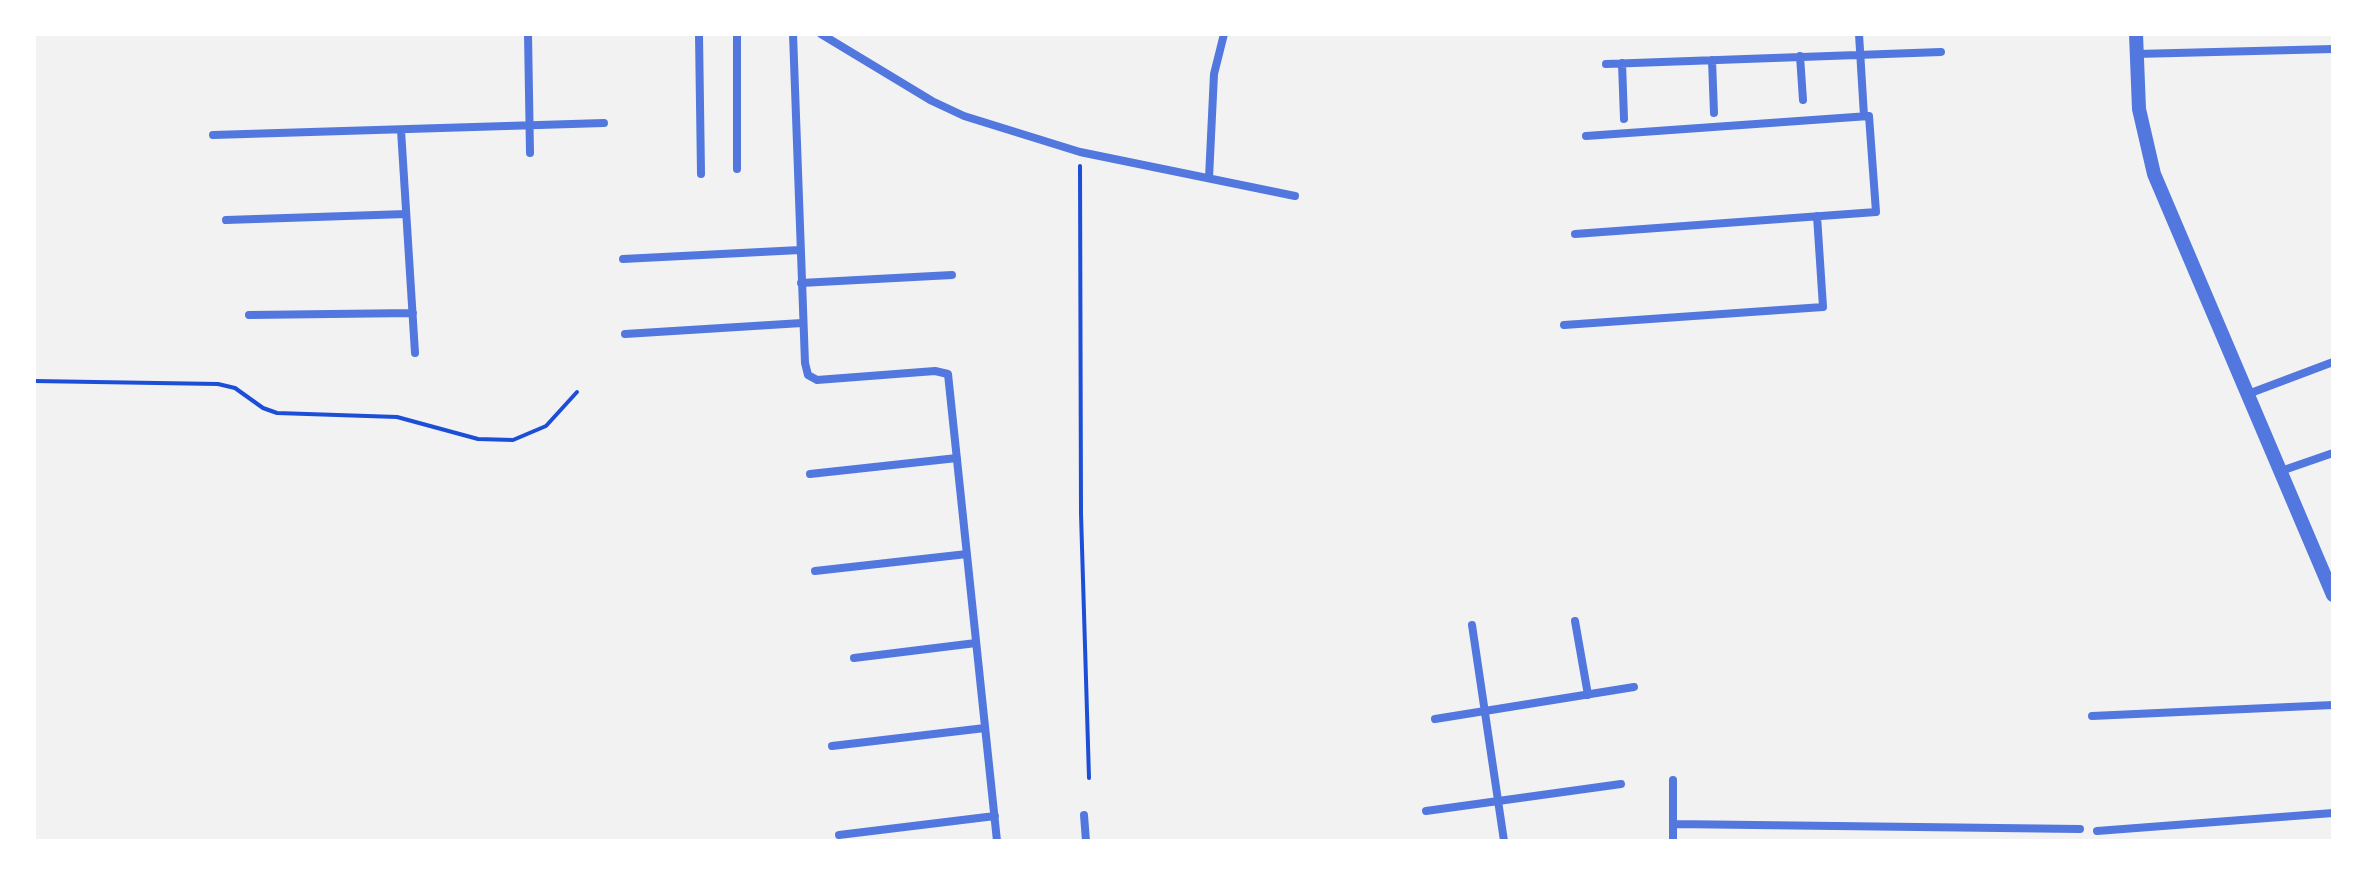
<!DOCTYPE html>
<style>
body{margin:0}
#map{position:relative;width:2367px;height:875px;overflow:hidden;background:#f2f2f2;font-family:"IBM Plex Sans",sans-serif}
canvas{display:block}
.frame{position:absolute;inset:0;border:36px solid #fff;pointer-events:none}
</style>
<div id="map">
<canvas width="2367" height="875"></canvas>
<div class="frame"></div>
</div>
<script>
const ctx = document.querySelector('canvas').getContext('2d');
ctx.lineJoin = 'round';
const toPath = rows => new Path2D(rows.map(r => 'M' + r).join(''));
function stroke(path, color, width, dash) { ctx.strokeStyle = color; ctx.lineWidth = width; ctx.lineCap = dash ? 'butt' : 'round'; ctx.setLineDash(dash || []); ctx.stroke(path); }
stroke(toPath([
 [1080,166,1081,514,1089,778],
 [34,381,218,384,235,388,263,408,277,413,397,417,478,439,513,440,546,426,577,392]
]), '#1d4ed8', 4);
stroke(toPath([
 [528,34,530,153],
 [699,34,701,174],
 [737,34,737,169],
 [793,34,805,363,808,375,817,380,935,371,948,374,997,841],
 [821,34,932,101,964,116,1080,152,1295,196],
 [1859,34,1864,116],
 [2136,54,2333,49],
 [1800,56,1803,100],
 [1712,60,1714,113],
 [1622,63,1624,119],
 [1606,64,1941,52],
 [401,130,415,353],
 [213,135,604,123],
 [1209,178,1214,74,1224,34],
 [226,220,406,214],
 [1575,234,1876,212,1869,116,1586,136],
 [623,259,800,250],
 [801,283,952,275],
 [249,315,413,313],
 [1564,325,1823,307,1817,216],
 [625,334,802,323],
 [2248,394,2333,362],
 [2281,471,2333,453],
 [810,474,957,458],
 [815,571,967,554],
 [1575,621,1588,695],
 [1472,625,1504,841],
 [854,658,976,643],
 [2092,716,2333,705],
 [1435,719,1634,687],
 [832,746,985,728],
 [1673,780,1673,841],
 [1426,811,1621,784],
 [1084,815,1086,841],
 [1673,824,2080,829],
 [2097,831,2333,813],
 [839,835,995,816]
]), '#5277de', 8);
stroke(toPath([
 [2136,34,2139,109,2154,174,2333,595]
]), '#5277de', 14);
</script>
